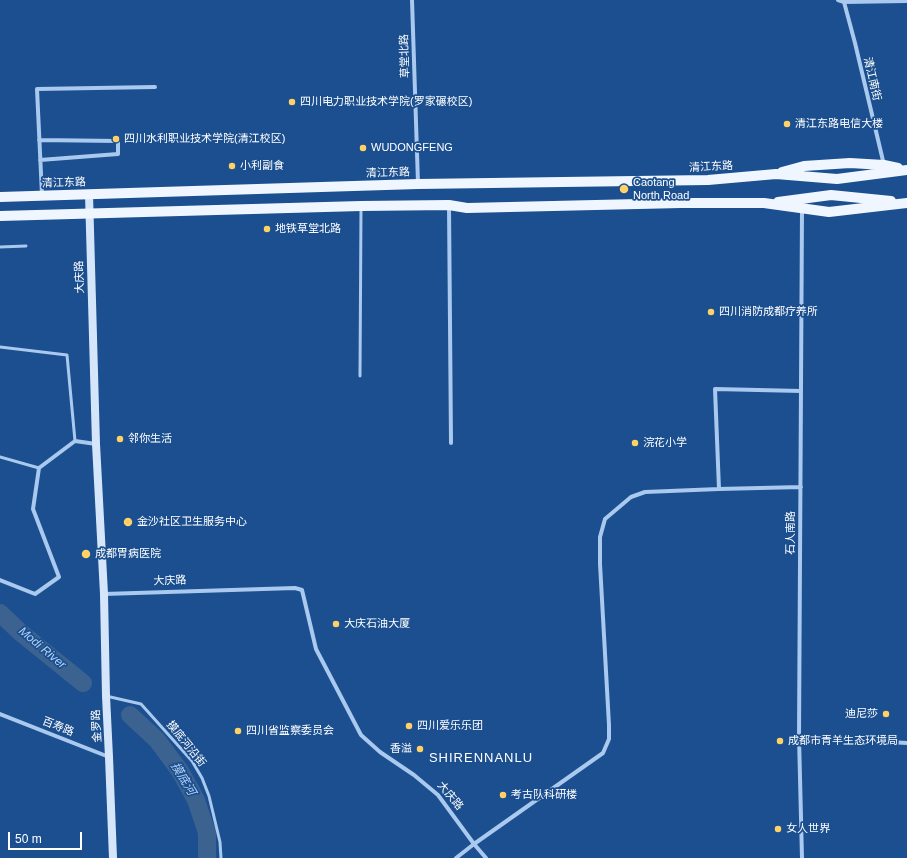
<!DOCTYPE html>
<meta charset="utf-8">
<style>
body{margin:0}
#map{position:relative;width:907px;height:858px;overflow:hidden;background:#1b4f8f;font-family:Arial,sans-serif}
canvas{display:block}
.scale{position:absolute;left:8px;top:832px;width:74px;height:18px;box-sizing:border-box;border:2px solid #fff;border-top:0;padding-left:5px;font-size:12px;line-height:14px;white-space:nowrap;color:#fff;-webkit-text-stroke:3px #1b4f8f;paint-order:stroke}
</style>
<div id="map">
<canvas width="907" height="858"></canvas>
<div class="scale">50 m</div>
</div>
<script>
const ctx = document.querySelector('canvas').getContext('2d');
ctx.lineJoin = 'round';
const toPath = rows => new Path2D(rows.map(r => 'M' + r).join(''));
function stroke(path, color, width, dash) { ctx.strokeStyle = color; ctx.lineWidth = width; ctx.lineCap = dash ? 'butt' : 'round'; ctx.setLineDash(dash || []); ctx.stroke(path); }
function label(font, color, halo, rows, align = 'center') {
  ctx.font = font + ' Arial,"Noto Sans SC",sans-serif'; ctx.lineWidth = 3.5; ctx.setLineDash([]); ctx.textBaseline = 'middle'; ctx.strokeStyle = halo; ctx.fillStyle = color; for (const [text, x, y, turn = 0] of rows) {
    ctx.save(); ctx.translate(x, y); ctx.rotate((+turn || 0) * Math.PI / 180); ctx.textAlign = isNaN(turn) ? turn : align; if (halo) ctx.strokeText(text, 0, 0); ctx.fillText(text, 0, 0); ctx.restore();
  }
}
stroke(toPath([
 [0,613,20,632,83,683],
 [130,715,157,740,180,771,196,800,207,833,207,858]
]), '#3c6290', 18);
stroke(toPath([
 [0,247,26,246],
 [0,347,67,355,75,441],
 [360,376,361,208],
 [0,457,39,468],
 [106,696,141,704,192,761,202,778,209,796,220,842,221,858]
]), '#a9c9ee', 3);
stroke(toPath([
 [412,0,418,183],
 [838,0,844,2,855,43,884,165],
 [843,0,844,2,907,1],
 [39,140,118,141,118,154,40,160],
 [42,195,37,89,155,87],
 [449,205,451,443],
 [802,209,799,737,802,858],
 [719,489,715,389,801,391],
 [0,580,35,594,59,577,33,509,39,468,75,441,96,444],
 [104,594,295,588,302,590,316,649,361,735,380,752,414,775,438,795,474,844,486,858],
 [0,714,109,757],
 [799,737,907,743],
 [456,858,474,844,603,753,609,739,609,725,600,564,600,537,605,519,631,497,645,492,719,489,801,487]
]), '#a9c9ee', 4);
stroke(toPath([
 [89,194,96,444,104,594,106,696,109,757,113,858]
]), '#d6e6fa', 8);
stroke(toPath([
 [782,172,804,166,850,163,884,165,898,168],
 [0,197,418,184,708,180,776,174,837,179,907,170],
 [778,202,831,195,891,201],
 [0,216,361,206,449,205,467,208,681,203,764,203,829,212,907,203]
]), '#f0f6ff', 10);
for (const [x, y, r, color] of [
 [292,102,4,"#ffd166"],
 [787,124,4,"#ffd166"],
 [116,139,4,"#ffd166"],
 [363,148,4,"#ffd166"],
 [232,166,4,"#ffd166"],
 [624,189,5,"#ffd166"],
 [267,229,4,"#ffd166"],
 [711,312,4,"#ffd166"],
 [120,439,4,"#ffd166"],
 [635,443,4,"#ffd166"],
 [128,522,5,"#ffd166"],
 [86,554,5,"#ffd166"],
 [336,624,4,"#ffd166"],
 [886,714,4,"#ffd166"],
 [409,726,4,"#ffd166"],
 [238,731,4,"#ffd166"],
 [780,741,4,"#ffd166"],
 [420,749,4,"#ffd166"],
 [503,795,4,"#ffd166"],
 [778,829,4,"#ffd166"]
]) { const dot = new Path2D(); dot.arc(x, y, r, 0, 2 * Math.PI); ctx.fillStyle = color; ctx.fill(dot); stroke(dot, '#1b4f8f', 1.5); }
label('11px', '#fff', '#1b4f8f', [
 ["草堂北路",405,56,-92],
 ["清江南街",872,79,77],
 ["清江东路",711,167,-3],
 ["清江东路",388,173,-2],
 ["清江东路",64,183,-2],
 ["大庆路",80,277,-92],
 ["石人南路",791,533,-90],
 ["大庆路",170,581,-2],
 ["金罗路",97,726,-93],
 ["百寿路",58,727,22],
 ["摸底河沿街",186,744,51],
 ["大庆路",450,796,50]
]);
label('11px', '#fff', '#1b4f8f', [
 ["四川电力职业技术学院(罗家碾校区)",300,102],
 ["清江东路电信大楼",795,124],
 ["四川水利职业技术学院(清江校区)",124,139],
 ["WUDONGFENG",371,148],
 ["小利副食",240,166],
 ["Caotang",633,183],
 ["North Road",633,196],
 ["地铁草堂北路",275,229],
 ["四川消防成都疗养所",719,312],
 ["邻你生活",128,439],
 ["浣花小学",643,443],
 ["金沙社区卫生服务中心",137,522],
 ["成都胃病医院",95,554],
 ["大庆石油大厦",344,624],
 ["迪尼莎",878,714,"right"],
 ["四川爱乐乐团",417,726],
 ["四川省监察委员会",246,731],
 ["成都市青羊生态环境局",788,741],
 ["香溢",412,749,"right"],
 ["考古队科研楼",511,795],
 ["女人世界",786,829]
], 'left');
label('italic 12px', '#b5d3f5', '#1b4f8f', [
 ["Modi River",42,648,40],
 ["摸底河",183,779,59]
]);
ctx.letterSpacing = '1px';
label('13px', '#fff', '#1b4f8f', [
 ["SHIRENNANLU",481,758]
]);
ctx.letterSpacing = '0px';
</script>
